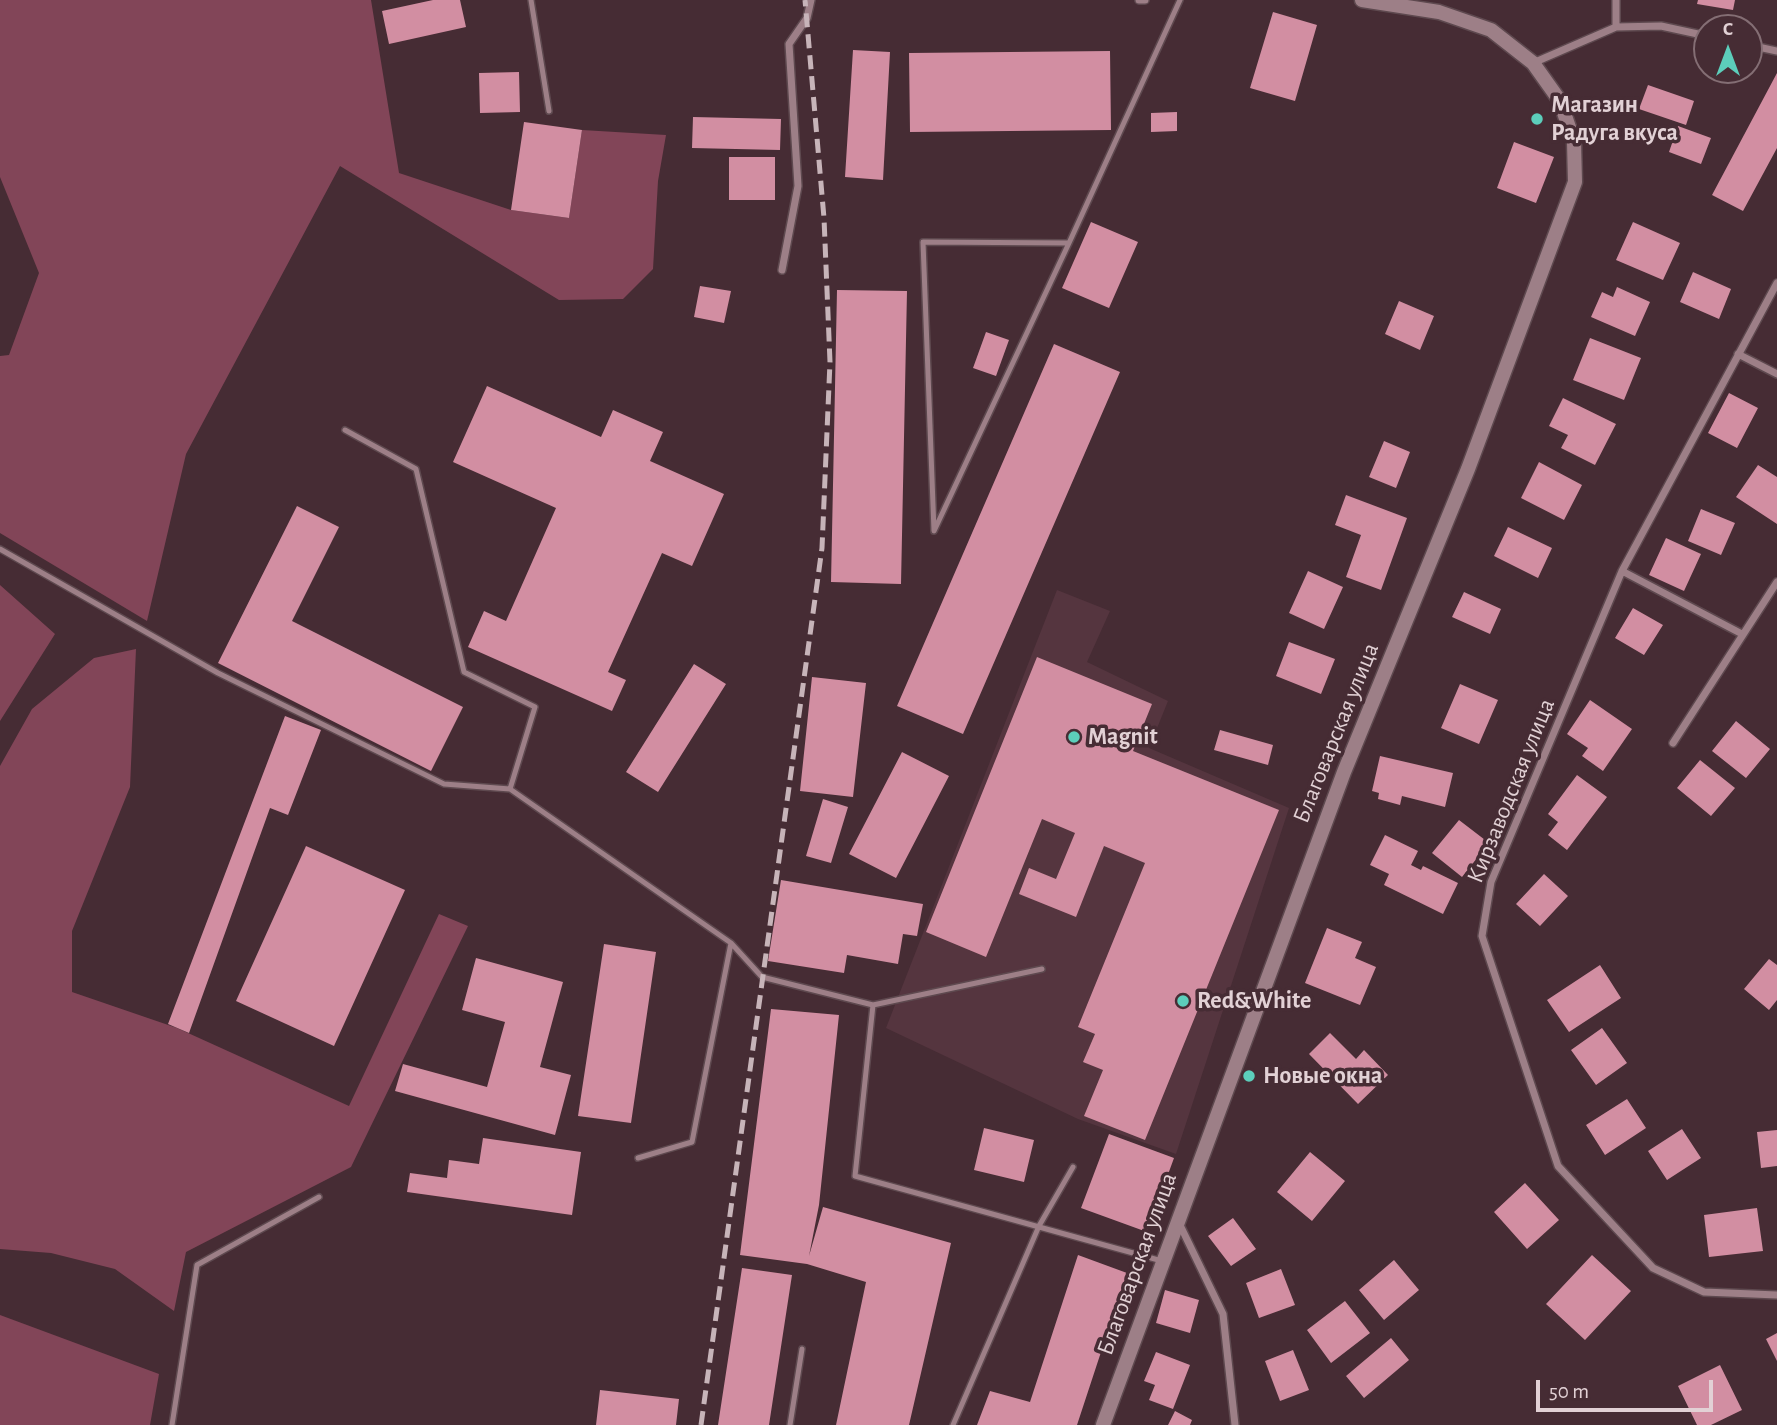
<!DOCTYPE html>
<meta charset="utf-8">
<style>
body{margin:0}
#map{position:relative;width:1777px;height:1425px;overflow:hidden;background:#462c34;font-family:"Alegreya Sans",sans-serif}
canvas{display:block}
.north{position:absolute;left:1693px;top:14px;width:70px;height:70px;box-sizing:border-box;background:#462c34;border:2px solid #846e74;border-radius:50%;rotate:0deg;font-size:19px;font-weight:700;line-height:28px;text-align:center;color:#e2d1d5}
.north::after{content:'';display:block;margin:auto;width:24px;height:32px;background:#5ccebb;clip-path:polygon(50% 0,100% 100%,50% 72%,0 100%)}
.scale{position:absolute;left:1536px;top:1380px;width:177px;height:32px;box-sizing:border-box;border:4px solid #e2d1d5;border-top:0;padding-left:9px;font-size:21px;line-height:24px;white-space:nowrap;color:#e2d1d5;-webkit-text-stroke:5px #462c34;paint-order:stroke}
</style>
<div id="map">
<canvas width="1777" height="1425"></canvas>
<div class="north">С</div>
<div class="scale">50 m</div>
</div>
<script>
const ctx = document.querySelector('canvas').getContext('2d');
ctx.lineJoin = 'round';
function fillPath(path, color) { ctx.fillStyle = color; ctx.fill(path, 'evenodd'); }
const toPath = rows => new Path2D(rows.map(r => 'M' + r).join(''));
function stroke(path, color, width, dash) { ctx.strokeStyle = color; ctx.lineWidth = width; ctx.lineCap = dash ? 'butt' : 'round'; ctx.setLineDash(dash || []); ctx.stroke(path); }
function label(font, color, halo, rows, align = 'center') {
  ctx.font = font + ' "Alegreya Sans",sans-serif'; ctx.lineWidth = 7; ctx.setLineDash([]); ctx.textBaseline = 'middle'; ctx.strokeStyle = halo; ctx.fillStyle = color; for (const [text, x, y, turn = 0] of rows) {
    ctx.save(); ctx.translate(x, y); ctx.rotate((+turn || 0) * Math.PI / 180); ctx.textAlign = isNaN(turn) ? turn : align; if (halo) ctx.strokeText(text, 0, 0); ctx.fillText(text, 0, 0); ctx.restore();
  }
}
fillPath(toPath([
 [1057,590,1110,611,1087,662,1168,701,1149,748,1289,808,1176,1154,1078,1119,886,1028]
]), '#55353f');
fillPath(toPath([
 [0,0,371,0,399,173,511,210,569,218,582,130,666,135,658,181,653,269,623,299,559,300,340,166,186,454,147,621,0,533,0,356,9,355,39,273,0,177],
 [0,585,55,634,0,721],
 [136,649,130,787,72,931,72,992,177,1028,349,1106,439,914,468,926,351,1167,186,1252,174,1311,115,1269,51,1253,0,1249,0,766,32,709,94,658],
 [0,1315,159,1374,150,1425,0,1425]
]), '#824558');
fillPath(toPath([
 [433,0,460,0,466,27,389,44,382,11],
 [1698,0,1735,0,1733,10,1697,4],
 [1273,12,1317,25,1295,101,1250,88],
 [853,50,890,52,883,180,845,177],
 [1110,51,1111,130,910,132,909,53],
 [519,72,520,112,480,113,479,73],
 [1777,73,1777,148,1743,211,1712,195],
 [1648,85,1694,101,1686,125,1639,109],
 [1177,112,1177,131,1151,132,1151,113],
 [693,117,781,119,780,150,692,148],
 [524,122,582,130,569,218,511,210],
 [1678,126,1711,138,1701,164,1669,152],
 [1514,142,1554,157,1536,203,1497,188],
 [729,157,775,157,775,200,729,200],
 [1091,222,1138,242,1109,308,1062,288],
 [1633,222,1680,243,1663,280,1616,260],
 [1693,272,1731,289,1719,319,1680,302],
 [700,286,731,291,724,323,694,317],
 [1617,287,1650,302,1635,336,1591,317,1602,292,1613,297],
 [837,290,907,291,901,584,831,582],
 [1399,301,1434,316,1420,350,1385,334],
 [986,332,1009,340,996,376,973,368],
 [1590,338,1641,358,1624,400,1573,380],
 [1054,344,1120,372,963,734,897,706],
 [487,386,601,437,613,410,663,432,650,461,724,494,692,566,662,553,608,672,626,680,612,711,468,647,484,611,506,621,556,508,453,462],
 [1729,393,1758,408,1737,448,1708,433],
 [1563,398,1616,424,1595,465,1561,448,1568,435,1549,426],
 [1384,441,1410,452,1396,488,1369,477],
 [1539,462,1582,485,1564,520,1521,498],
 [1758,465,1777,477,1777,524,1736,497],
 [1346,495,1407,518,1381,590,1346,577,1361,535,1335,525],
 [297,506,339,527,292,621,463,707,431,771,218,663],
 [1701,509,1735,523,1721,555,1688,541],
 [1508,527,1552,548,1538,578,1494,556],
 [1666,538,1701,554,1684,591,1649,575],
 [1308,571,1343,587,1324,629,1289,613],
 [1464,592,1501,609,1490,634,1452,617],
 [1633,608,1663,625,1644,655,1615,638],
 [1289,642,1335,659,1321,694,1276,676],
 [1037,657,1152,704,1133,751,1279,810,1145,1140,1084,1116,1103,1070,1083,1062,1095,1034,1078,1027,1145,863,1104,846,1076,917,1019,894,1029,868,1056,879,1075,833,1042,819,986,957,926,932],
 [694,664,726,684,658,792,626,772],
 [812,677,866,683,853,797,800,791],
 [1460,684,1498,700,1479,744,1441,728],
 [1590,700,1632,729,1603,771,1582,756,1588,748,1567,734],
 [285,716,321,730,288,815,270,808,189,1033,168,1024],
 [1736,721,1770,749,1746,778,1712,751],
 [1220,730,1273,745,1268,765,1214,750],
 [902,752,949,776,896,878,849,854],
 [1380,756,1453,773,1445,807,1402,796,1400,805,1378,799,1379,793,1372,791],
 [1700,760,1735,788,1711,816,1677,788],
 [1577,775,1607,797,1567,850,1548,835,1558,822,1548,814],
 [823,799,848,807,831,863,806,856],
 [1459,820,1489,843,1462,877,1432,853],
 [1385,835,1418,851,1411,865,1421,870,1423,866,1458,883,1443,914,1384,885,1389,874,1370,865],
 [306,846,405,890,334,1046,236,1001],
 [1544,874,1568,896,1540,926,1516,904],
 [781,880,923,904,917,936,903,934,898,964,847,955,844,973,768,961],
 [1327,928,1362,942,1355,958,1376,967,1360,1005,1305,983],
 [604,944,656,952,631,1123,578,1116],
 [476,958,563,982,540,1067,571,1075,555,1135,395,1091,403,1064,487,1087,505,1022,462,1010],
 [1769,959,1777,965,1777,1000,1769,1010,1744,989],
 [1600,965,1621,998,1569,1032,1547,1000],
 [771,1009,839,1015,819,1205,809,1256,823,1207,951,1243,909,1425,836,1425,866,1282,807,1264,740,1255],
 [1602,1028,1627,1063,1596,1085,1571,1050],
 [1330,1033,1356,1059,1364,1050,1388,1075,1358,1104,1309,1054],
 [1627,1099,1646,1128,1605,1155,1586,1125],
 [984,1128,1034,1140,1024,1182,974,1170],
 [1682,1129,1701,1158,1667,1180,1648,1151],
 [1777,1130,1777,1166,1761,1168,1757,1132],
 [1109,1134,1174,1158,1147,1232,1081,1208],
 [483,1138,581,1152,572,1215,407,1192,410,1173,447,1178,449,1160,479,1164],
 [1310,1152,1345,1181,1312,1221,1277,1192],
 [1525,1183,1559,1220,1527,1249,1494,1212],
 [1757,1208,1763,1251,1709,1257,1704,1215],
 [1233,1218,1256,1249,1231,1266,1208,1236],
 [1078,1255,1127,1273,1077,1425,977,1425,990,1391,1030,1402],
 [1592,1255,1631,1291,1585,1340,1546,1304],
 [1394,1260,1419,1290,1384,1320,1359,1290],
 [742,1268,792,1275,769,1425,718,1425],
 [1281,1269,1295,1305,1259,1318,1246,1283],
 [1165,1290,1199,1300,1190,1333,1156,1323],
 [1345,1301,1370,1333,1331,1363,1307,1330],
 [1777,1333,1777,1361,1766,1339],
 [1391,1338,1409,1360,1364,1398,1346,1376],
 [1293,1350,1309,1390,1280,1401,1265,1361],
 [1156,1352,1190,1365,1173,1409,1149,1400,1155,1385,1144,1381],
 [1720,1365,1742,1410,1711,1425,1697,1425,1678,1386],
 [600,1390,679,1399,676,1425,596,1425],
 [1175,1411,1192,1420,1190,1425,1168,1425]
]), '#d28ea2');
const lane = toPath([
 [531,0,549,111],
 [1069,243,923,242,934,531,1069,243,1180,0],
 [345,430,416,469,464,672,535,707,510,789],
 [0,549,218,673,444,784,510,789,731,943],
 [1042,969,873,1005,855,1176,1162,1261],
 [638,1158,692,1142,731,943,762,977,873,1005],
 [172,1425,197,1265,319,1197],
 [790,1425,802,1349],
 [953,1425,1039,1226,1073,1167]
]);
const street = toPath([
 [1139,0,1145,0],
 [1616,27,1616,0],
 [1749,45,1777,51],
 [1533,63,1616,27,1661,26,1707,36],
 [782,270,798,186,789,44,807,18,811,0],
 [1777,283,1622,571,1491,882,1482,936,1558,1166,1653,1268,1704,1292,1777,1295],
 [1738,354,1777,374],
 [1622,571,1742,634],
 [1673,743,1777,582],
 [1179,1223,1223,1314,1235,1425]
]);
const secondary = toPath([
 [1103,1425,1344,772,1468,469,1575,182,1574,142,1560,101,1533,63,1491,30,1439,12,1362,0]
]);
stroke(lane, '#5e494f', 8);
stroke(street, '#5e494f', 10);
stroke(secondary, '#5e494f', 17);
stroke(lane, '#9d7f87', 5);
stroke(street, '#9d7f87', 7);
stroke(secondary, '#9d7f87', 14);
stroke(toPath([
 [701,1425,822,548,830,362,824,218,805,0]
]), '#c7b4b9', 5, [14, 7]);
for (const [x, y, r, color] of [
 [1537,119,7,"#5ccebb"],
 [1074,737,7,"#5ccebb"],
 [1183,1001,7,"#5ccebb"],
 [1249,1076,7,"#5ccebb"]
]) { const dot = new Path2D(); dot.arc(x, y, r, 0, 2 * Math.PI); ctx.fillStyle = color; ctx.fill(dot); stroke(dot, '#462c34', 2.5); }
label('bold 24px', '#e2d1d5', '#462c34', [
 ["Магазин",1551,105],
 ["Радуга вкуса",1551,133],
 ["Magnit",1088,737],
 ["Red&White",1197,1001],
 ["Новые окна",1263,1076]
], 'left');
label('24px', '#e2d1d5', '#462c34', [
 ["Благоварская улица",1336,733,-68],
 ["Кирзаводская улица",1511,791,-68],
 ["Благоварская улица",1137,1264,-70]
]);
</script>
